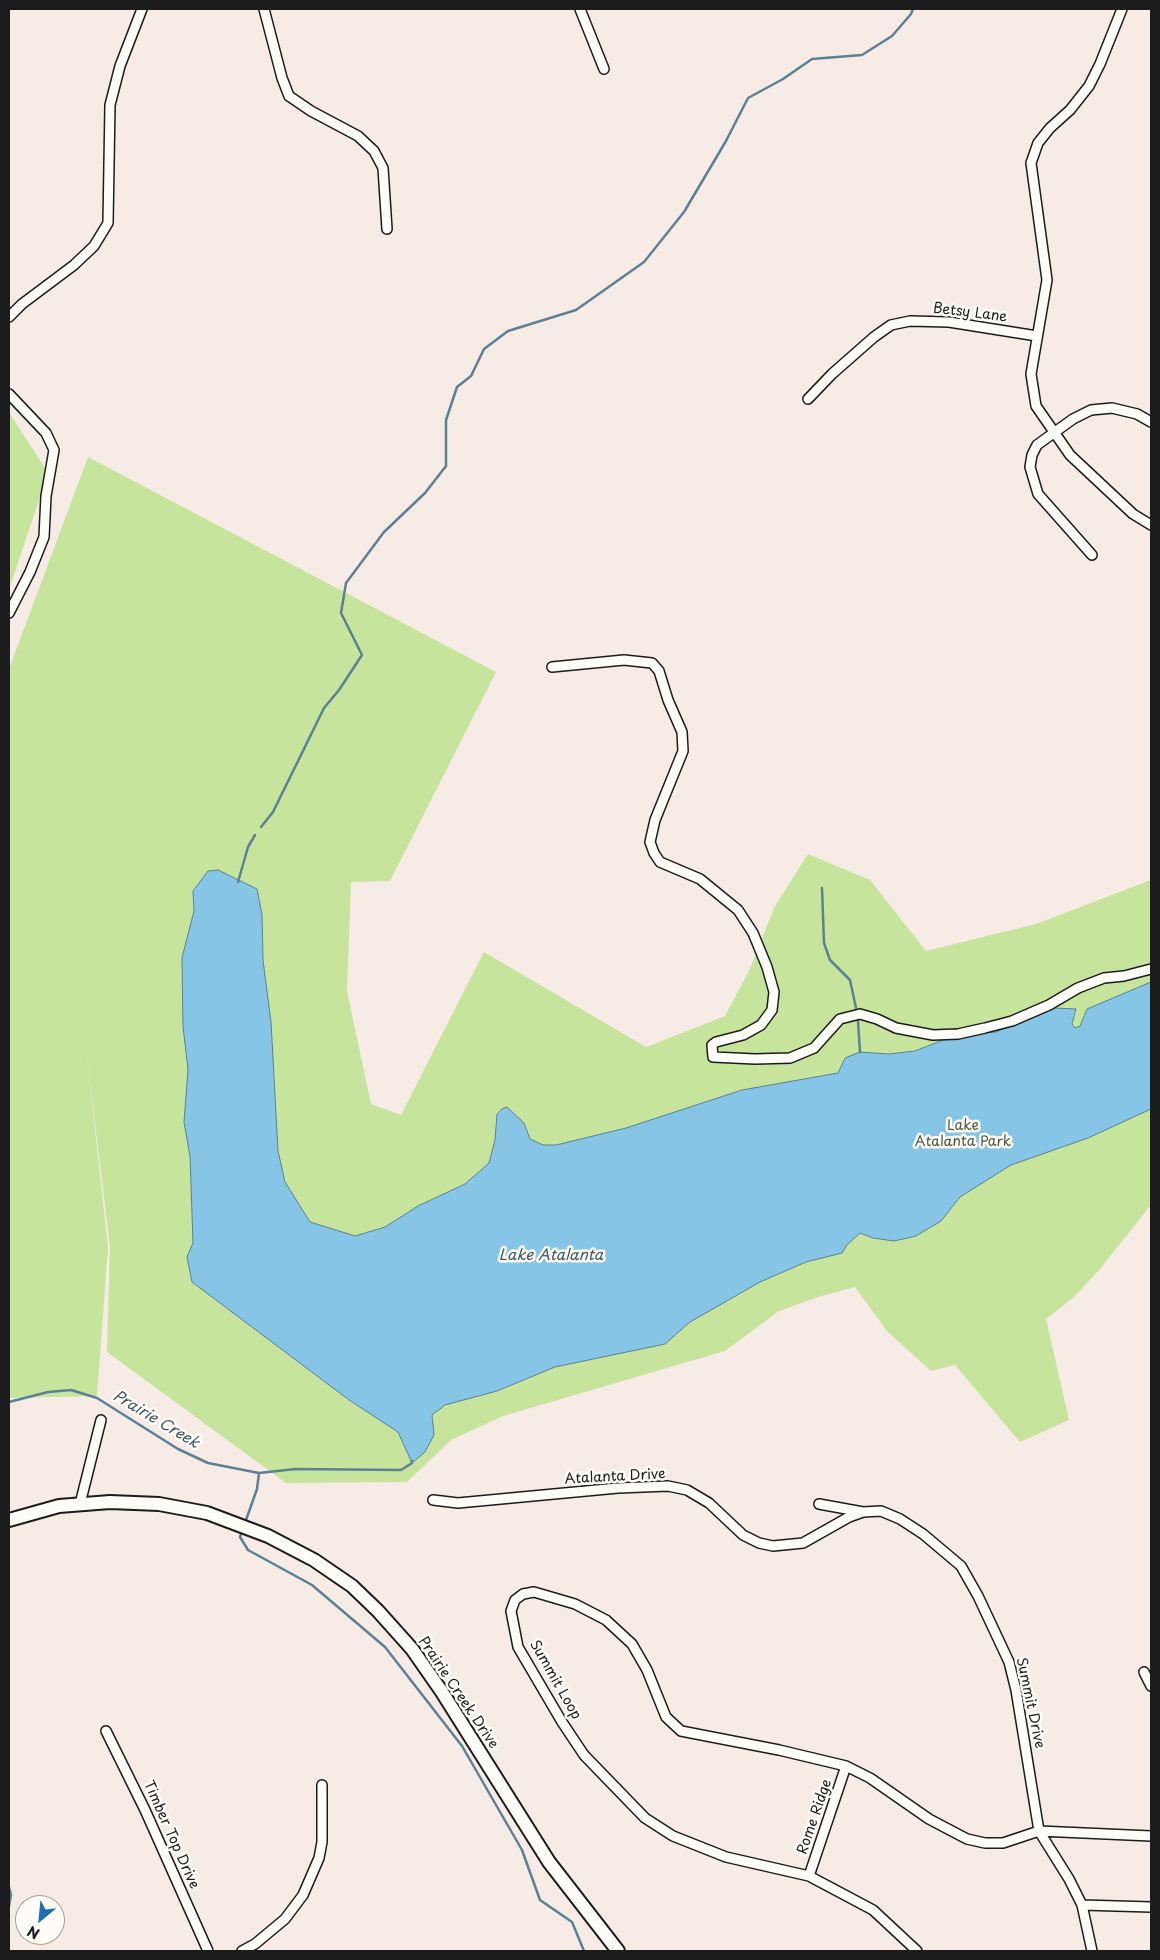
<!DOCTYPE html>
<style>
body{margin:0}
#map{position:relative;width:1160px;height:1960px;overflow:hidden;background:#f7ebe6;font-family:"Playpen Sans",sans-serif}
canvas{display:block}
.frame{position:absolute;inset:0;border:10px solid #1c1c1c;pointer-events:none}
.north{position:absolute;left:15px;top:1895px;width:50px;height:50px;box-sizing:border-box;background:#fdfcf7;border:1px solid #a3a29f;border-radius:50%;rotate:208deg;font-size:14px;font-weight:700;line-height:20px;text-align:center;color:#1c1c1c}
.north::after{content:'';display:block;margin:auto;width:18px;height:22px;background:#1f6fb2;clip-path:polygon(50% 0,100% 100%,50% 72%,0 100%)}
</style>
<div id="map">
<canvas width="1160" height="1960"></canvas>
<div class="frame"></div>
<div class="north">N</div>
</div>
<script>
const ctx = document.querySelector('canvas').getContext('2d');
ctx.lineJoin = 'round';
function fillPath(path, color) { ctx.fillStyle = color; ctx.fill(path, 'evenodd'); }
const toPath = rows => new Path2D(rows.map(r => 'M' + r).join(''));
function stroke(path, color, width, dash) { ctx.strokeStyle = color; ctx.lineWidth = width; ctx.lineCap = dash ? 'butt' : 'round'; ctx.setLineDash(dash || []); ctx.stroke(path); }
function label(font, color, halo, rows, align = 'center') {
  ctx.font = font + ' "Playpen Sans",sans-serif'; ctx.lineWidth = 5; ctx.setLineDash([]); ctx.textBaseline = 'middle'; ctx.strokeStyle = halo; ctx.fillStyle = color; for (const [text, x, y, turn = 0] of rows) {
    ctx.save(); ctx.translate(x, y); ctx.rotate((+turn || 0) * Math.PI / 180); ctx.textAlign = isNaN(turn) ? turn : align; if (halo) ctx.strokeText(text, 0, 0); ctx.fillText(text, 0, 0); ctx.restore();
  }
}
fillPath(toPath([
 [9,412,48,473,9,590],
 [88,457,496,672,390,881,351,882,347,991,371,1104,401,1115,484,952,646,1047,725,1016,750,969,774,908,808,854,870,880,926,951,1036,924,1151,880,1151,1205,1100,1269,1074,1297,1046,1319,1069,1420,1020,1442,955,1365,931,1371,887,1331,855,1287,818,1297,779,1311,725,1351,503,1416,451,1440,407,1482,286,1483,107,1352,110,1247,86,1049,108,1247,97,1396,9,1398,9,669]
]), '#c6e49c');
const water = toPath([
 [218,870,257,889,262,915,263,960,271,1022,278,1151,285,1182,310,1222,355,1236,385,1227,418,1206,465,1184,489,1163,495,1140,497,1114,502,1109,507,1107,524,1123,530,1139,543,1145,556,1145,626,1128,742,1090,838,1073,845,1058,860,1052,889,1054,915,1051,958,1034,996,1032,1054,1008,1076,1009,1072,1024,1075,1028,1080,1026,1087,1009,1151,982,1151,1109,1088,1138,1011,1165,960,1197,941,1221,916,1236,894,1241,873,1238,860,1233,847,1245,842,1253,806,1262,760,1282,690,1322,665,1344,555,1367,497,1391,445,1405,432,1415,434,1435,425,1452,412,1463,398,1432,349,1400,192,1282,187,1257,193,1243,190,1156,184,1122,188,1069,183,1027,182,958,194,911,193,891,208,871,218,870]
]);
fillPath(water, '#86c5e6');
stroke(water, '#5c8195', 1);
stroke(toPath([
 [261,827,273,812,324,708,339,690,362,655,341,613,346,583,384,532,425,493,446,466,446,420,457,387,471,376,484,349,508,331,576,310,644,262,684,212,726,141,748,98,783,79,812,59,862,55,892,36,911,14,913,9],
 [238,882,248,847,255,835],
 [822,888,824,943,830,960,850,980,856,1008],
 [858,1021,860,1052],
 [9,1402,48,1392,71,1390,97,1398,178,1449,208,1463,259,1473,296,1469,401,1470,412,1463,412,1461],
 [246,1520,257,1489,259,1473],
 [241,1534,240,1537,248,1550,312,1585,385,1647,462,1746,522,1850,540,1900,572,1922,584,1951],
 [9,1887,11,1895,9,1906]
]), '#5c8195', 2.5);
const street = toPath([
 [264,9,282,78,289,96,311,111,358,136,374,151,383,168,387,229],
 [580,9,604,69],
 [1122,9,1100,64,1089,86,1070,110,1050,128,1038,143,1031,163,1047,280,1031,374,1036,406,1070,455,1133,514,1151,525],
 [9,317,22,304,74,265,94,246,108,223,110,105,120,66,142,9],
 [9,394,46,433,54,450,46,496,44,537,30,572,9,613],
 [808,399,832,374,874,337,891,325,910,321,949,322,1037,336],
 [1092,555,1038,494,1030,467,1032,455,1037,445,1073,419,1091,410,1112,408,1137,414,1151,422],
 [552,667,624,660,652,663,659,671,668,700,682,732,683,751,655,820,650,842,654,853,660,862,700,879,738,910,753,933,767,967,774,992,772,1010,761,1025,743,1035,716,1042,712,1045,713,1057,755,1059,790,1058,814,1048,840,1019,860,1014,877,1019,896,1028,933,1035,958,1034,985,1028,1012,1021,1049,1005,1078,988,1104,978,1124,976,1151,969],
 [433,1500,458,1503,618,1488,668,1486,687,1490,709,1503,743,1535,759,1543,773,1546,803,1543,849,1517,863,1512],
 [80,1504,101,1420],
 [819,1504,863,1512,881,1511,900,1519,923,1534,961,1566,978,1596,1009,1662,1016,1690,1039,1831,1069,1879,1082,1905,1151,1907],
 [1144,1672,1151,1686],
 [106,1731,145,1810,208,1951],
 [809,1876,846,1766],
 [1082,1905,1092,1951],
 [242,1951,255,1944,285,1919,303,1895,319,1858,322,1842,322,1785],
 [917,1951,873,1910,809,1876,726,1857,673,1836,645,1818,584,1755,562,1722,518,1647,511,1611,515,1600,523,1594,534,1592,575,1604,606,1620,632,1644,647,1670,666,1717,681,1731,779,1750,846,1766,870,1778,929,1819,967,1839,985,1843,1003,1843,1039,1831,1151,1836]
]);
const secondary = toPath([
 [9,1520,59,1506,110,1502,159,1504,207,1513,268,1536,314,1560,352,1586,378,1611,412,1649,442,1692,549,1862,618,1951]
]);
stroke(street, '#1c1c1c', 12);
stroke(secondary, '#1c1c1c', 16);
stroke(street, '#fdfcf7', 9);
stroke(secondary, '#fdfcf7', 12);
label('14px', '#1c1c1c', '#fdfcf7', [
 ["Betsy Lane",970,313,7],
 ["Atalanta Drive",615,1477,-3],
 ["Summit Loop",555,1680,60],
 ["Prairie Creek Drive",458,1693,56],
 ["Summit Drive",1030,1703,78],
 ["Rome Ridge",815,1817,-71],
 ["Timber Top Drive",171,1835,66]
]);
label('14px', '#4f5842', '#fdfcf7', [
 ["Lake",963,1126],
 ["Atalanta Park",963,1142]
]);
label('italic 15px', '#415763', '#fdfcf7', [
 ["Lake Atalanta",551,1256],
 ["Prairie Creek",156,1420,31]
]);
</script>
